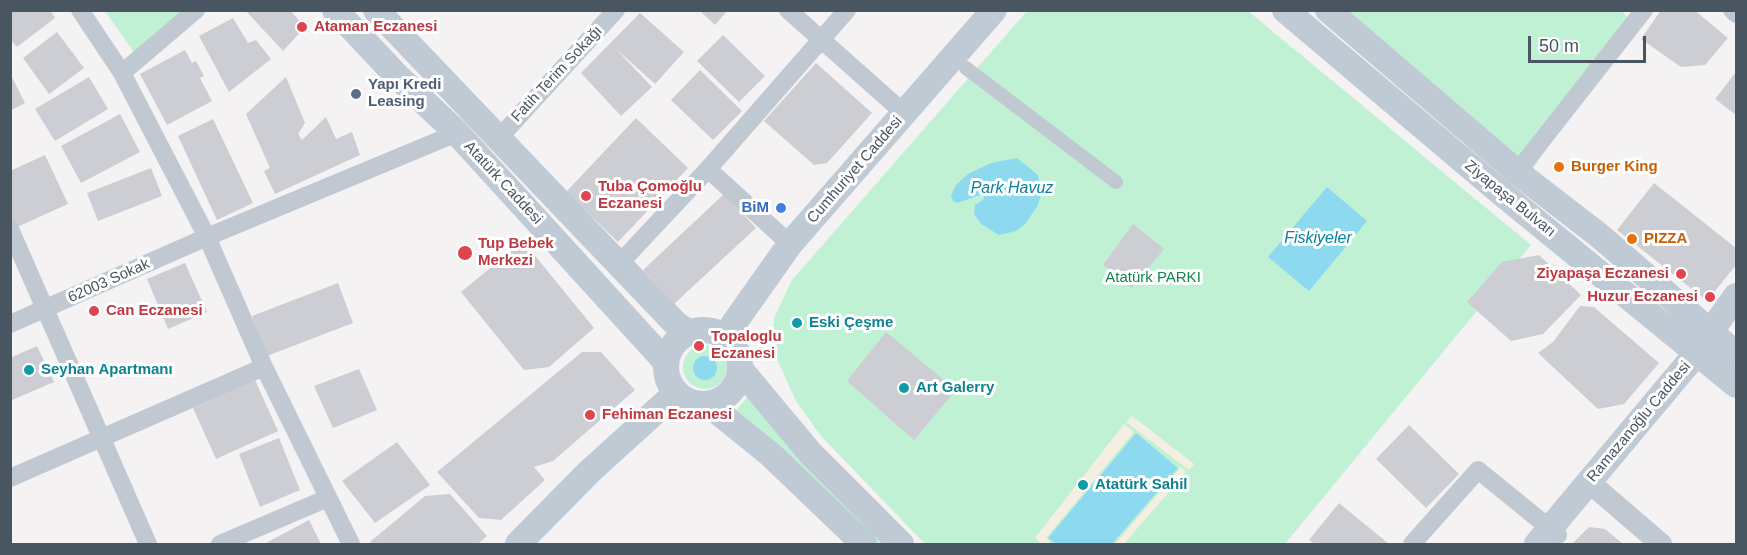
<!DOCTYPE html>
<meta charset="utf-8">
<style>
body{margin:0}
#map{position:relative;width:1747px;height:555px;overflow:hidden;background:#f4f2f2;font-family:Arial,sans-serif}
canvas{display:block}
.frame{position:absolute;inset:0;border:12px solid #495560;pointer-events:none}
.scale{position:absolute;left:1528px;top:36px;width:118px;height:27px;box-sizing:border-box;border:3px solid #495560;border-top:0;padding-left:8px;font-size:18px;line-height:21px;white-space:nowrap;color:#495560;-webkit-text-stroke:4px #fff;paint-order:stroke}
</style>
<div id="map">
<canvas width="1747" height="555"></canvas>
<div class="frame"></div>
<div class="scale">50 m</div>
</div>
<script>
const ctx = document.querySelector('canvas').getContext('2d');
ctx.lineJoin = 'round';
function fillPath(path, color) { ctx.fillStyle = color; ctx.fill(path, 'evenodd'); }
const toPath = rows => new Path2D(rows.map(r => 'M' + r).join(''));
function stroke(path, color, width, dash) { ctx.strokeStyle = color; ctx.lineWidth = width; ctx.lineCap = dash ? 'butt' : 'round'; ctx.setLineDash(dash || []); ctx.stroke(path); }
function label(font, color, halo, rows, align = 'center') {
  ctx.font = font + ' Arial,sans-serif'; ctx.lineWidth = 6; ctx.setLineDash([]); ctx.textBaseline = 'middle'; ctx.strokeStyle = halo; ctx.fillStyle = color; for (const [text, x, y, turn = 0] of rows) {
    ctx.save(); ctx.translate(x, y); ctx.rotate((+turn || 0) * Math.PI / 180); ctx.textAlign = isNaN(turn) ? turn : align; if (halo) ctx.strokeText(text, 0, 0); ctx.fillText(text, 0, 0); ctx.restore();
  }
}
fillPath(toPath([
 [105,11,207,11,140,61],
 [1027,11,1248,11,1531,245,1285,544,925,544,821,436,796,401,774,353,774,318,792,280],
 [1342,11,1622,11,1627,17,1628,29,1532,170],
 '683 367a22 22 0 1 1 44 0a22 22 0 1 1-44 0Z',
 [750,394,888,544,878,544,734,413]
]), '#c1f1d4');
fillPath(toPath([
 [1132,416,1194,464,1189,470,1126,422],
 [1124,424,1134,432,1046,538,1051,544,1042,544,1035,538],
 [1181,467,1186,472,1124,544,1115,544]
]), '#f5efe3');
fillPath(toPath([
 [1017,158,1038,175,1041,194,1038,205,1025,224,1016,231,999,235,981,224,974,214,975,205,984,199,983,194,957,203,953,201,951,196,956,185,968,174,991,163],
 [1327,187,1367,221,1309,291,1268,257],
 '693 368a12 12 0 1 1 24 0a12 12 0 1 1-24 0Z',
 [1136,433,1178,468,1112,544,1056,544,1048,538]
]), '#8dd9ef');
fillPath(toPath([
 [15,10,50,10,55,18,17,47,10,39,10,14],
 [245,10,290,10,305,27,283,51],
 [699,10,728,10,715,25],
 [1661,10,1694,10,1728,38,1705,65,1681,67,1641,39],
 [640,13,684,52,655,84,614,47,652,87,621,116,581,73],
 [233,18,248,43,256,40,271,59,229,92,199,36],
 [57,32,84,68,49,94,23,58],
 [723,35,765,76,739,102,697,61],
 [185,50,192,63,196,61,204,76,200,78,212,101,167,125,140,74],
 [816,63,872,113,827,163,814,165,764,121],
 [700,70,742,111,713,140,671,100],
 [1736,72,1736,115,1715,99],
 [10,73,25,103,10,111],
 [89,77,108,109,55,141,35,109],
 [286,77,305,123,298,134,302,140,326,117,336,139,352,132,360,155,275,194,264,171,270,168,246,114],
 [120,114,140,152,81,183,61,146],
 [636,118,688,168,618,242,566,192],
 [213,119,253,203,217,220,178,136],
 [45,155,68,204,15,228,10,218,10,171],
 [151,168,162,196,98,221,87,193],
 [1654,183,1736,248,1736,265,1707,301,1617,230],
 [724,194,756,228,674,304,643,270],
 [1133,224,1164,249,1132,288,1103,265],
 [523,241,594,328,549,367,524,370,461,292],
 [1539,255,1581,295,1543,334,1511,341,1467,302,1502,262],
 [185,263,207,312,168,329,147,279],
 [338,283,353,323,267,356,252,316],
 [1580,306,1594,307,1659,363,1624,404,1598,409,1538,353,1553,342],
 [886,332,956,390,914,440,847,381],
 [37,346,54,382,10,401,10,358],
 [582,352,601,352,635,390,553,461,534,467,545,480,501,520,479,518,437,472],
 [359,369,377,410,333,428,314,386],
 [255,380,278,431,216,459,193,408],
 [1409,425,1459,474,1426,508,1376,459],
 [279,438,300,490,260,507,239,454],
 [397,442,430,485,375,523,342,481],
 [450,494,487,536,478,544,373,544,370,542,425,496],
 [1339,503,1389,544,1315,544,1309,540],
 [309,520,321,544,264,544],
 [1589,527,1605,529,1623,544,1572,544]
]), '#ccced4');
stroke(toPath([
 [966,68,1116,182]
]), '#c0c9d1', 14);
stroke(toPath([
 [80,10,122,73,207,237,264,367,351,544],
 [788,10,904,113],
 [1732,10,1736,14],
 [122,73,196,10],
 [499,138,616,10],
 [708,169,790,244],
 [1517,172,1644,10],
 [10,229,148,544],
 [619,264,708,169,847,10],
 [10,324,207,237,457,133],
 [10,478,264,367],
 [220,544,328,498],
 [1412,544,1478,470,1558,535]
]), '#c0c9d1', 18);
stroke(toPath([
 [1589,482,1661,544]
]), '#c0c9d1', 22);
stroke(toPath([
 [335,10,397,76,457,133,666,362],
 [376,10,676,324,688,332],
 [1285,10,1499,191,1736,385],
 [1328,10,1517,172,1601,237,1736,354],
 '666 367a37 37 0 1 1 74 0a37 37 0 1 1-74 0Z',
 [725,336,790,244,994,10],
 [741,370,811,454,901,544],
 [708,404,771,455,864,544],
 [518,544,589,472,676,393],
 [1537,544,1690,361,1736,296]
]), '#bfcad5', 26);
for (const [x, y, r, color] of [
 [302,27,6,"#e0444e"],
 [356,94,6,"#5c6f8a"],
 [1559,167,6,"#e8710a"],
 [586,196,6,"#e0444e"],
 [781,208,6,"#3f7fe0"],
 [1632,239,6,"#e8710a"],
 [465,253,8,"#e0444e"],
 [1681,274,6,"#e0444e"],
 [1710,297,6,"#e0444e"],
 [94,311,6,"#e0444e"],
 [797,323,6,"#0f9aa8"],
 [699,346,6,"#e0444e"],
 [29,370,6,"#0f9aa8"],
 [904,388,6,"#0f9aa8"],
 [590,415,6,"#e0444e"],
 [1083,485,6,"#0f9aa8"]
]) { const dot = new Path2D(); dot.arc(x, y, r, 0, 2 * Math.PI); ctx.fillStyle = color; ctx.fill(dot); stroke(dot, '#fff', 2); }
label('bold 15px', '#be3a42', '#fff', [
 ["Ataman Eczanesi",314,27],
 ["Tuba Çomoğlu",598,187],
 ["Eczanesi",598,204],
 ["Tup Bebek",478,244],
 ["Merkezi",478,261],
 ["Ziyapaşa Eczanesi",1669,274,"right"],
 ["Huzur Eczanesi",1698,297,"right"],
 ["Can Eczanesi",106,311],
 ["Topaloglu",711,337],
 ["Eczanesi",711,354],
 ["Fehiman Eczanesi",602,415]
], 'left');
label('15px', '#495560', '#fff', [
 ["Fatih Terim Sokağı",557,74,-47],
 ["Cumhuriyet Caddesi",855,170,-49],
 ["Atatürk Caddesi",503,183,47],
 ["Ziyapaşa Bulvarı",1510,199,39],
 ["62003 Sokak",109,281,-24],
 ["Ramazanoğlu Caddesi",1639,422,-50]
]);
label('bold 15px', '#4e5e75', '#fff', [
 ["Yapı Kredi",368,85],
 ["Leasing",368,102]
], 'left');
label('bold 15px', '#c56008', '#fff', [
 ["Burger King",1571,167],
 ["PIZZA",1644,239]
], 'left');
label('bold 15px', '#366cbe', '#fff', [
 ["BiM",769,208]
], 'right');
label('15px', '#16854f', '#fff', [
 ["Atatürk PARKI",1153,278]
]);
label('bold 15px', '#0d838f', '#fff', [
 ["Eski Çeşme",809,323],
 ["Seyhan Apartmanı",41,370],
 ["Art Galerry",916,388],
 ["Atatürk Sahil",1095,485]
], 'left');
label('italic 16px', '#0a80a2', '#fff', [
 ["Park Havuz",1012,189],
 ["Fiskiyeler",1318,239]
]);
</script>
